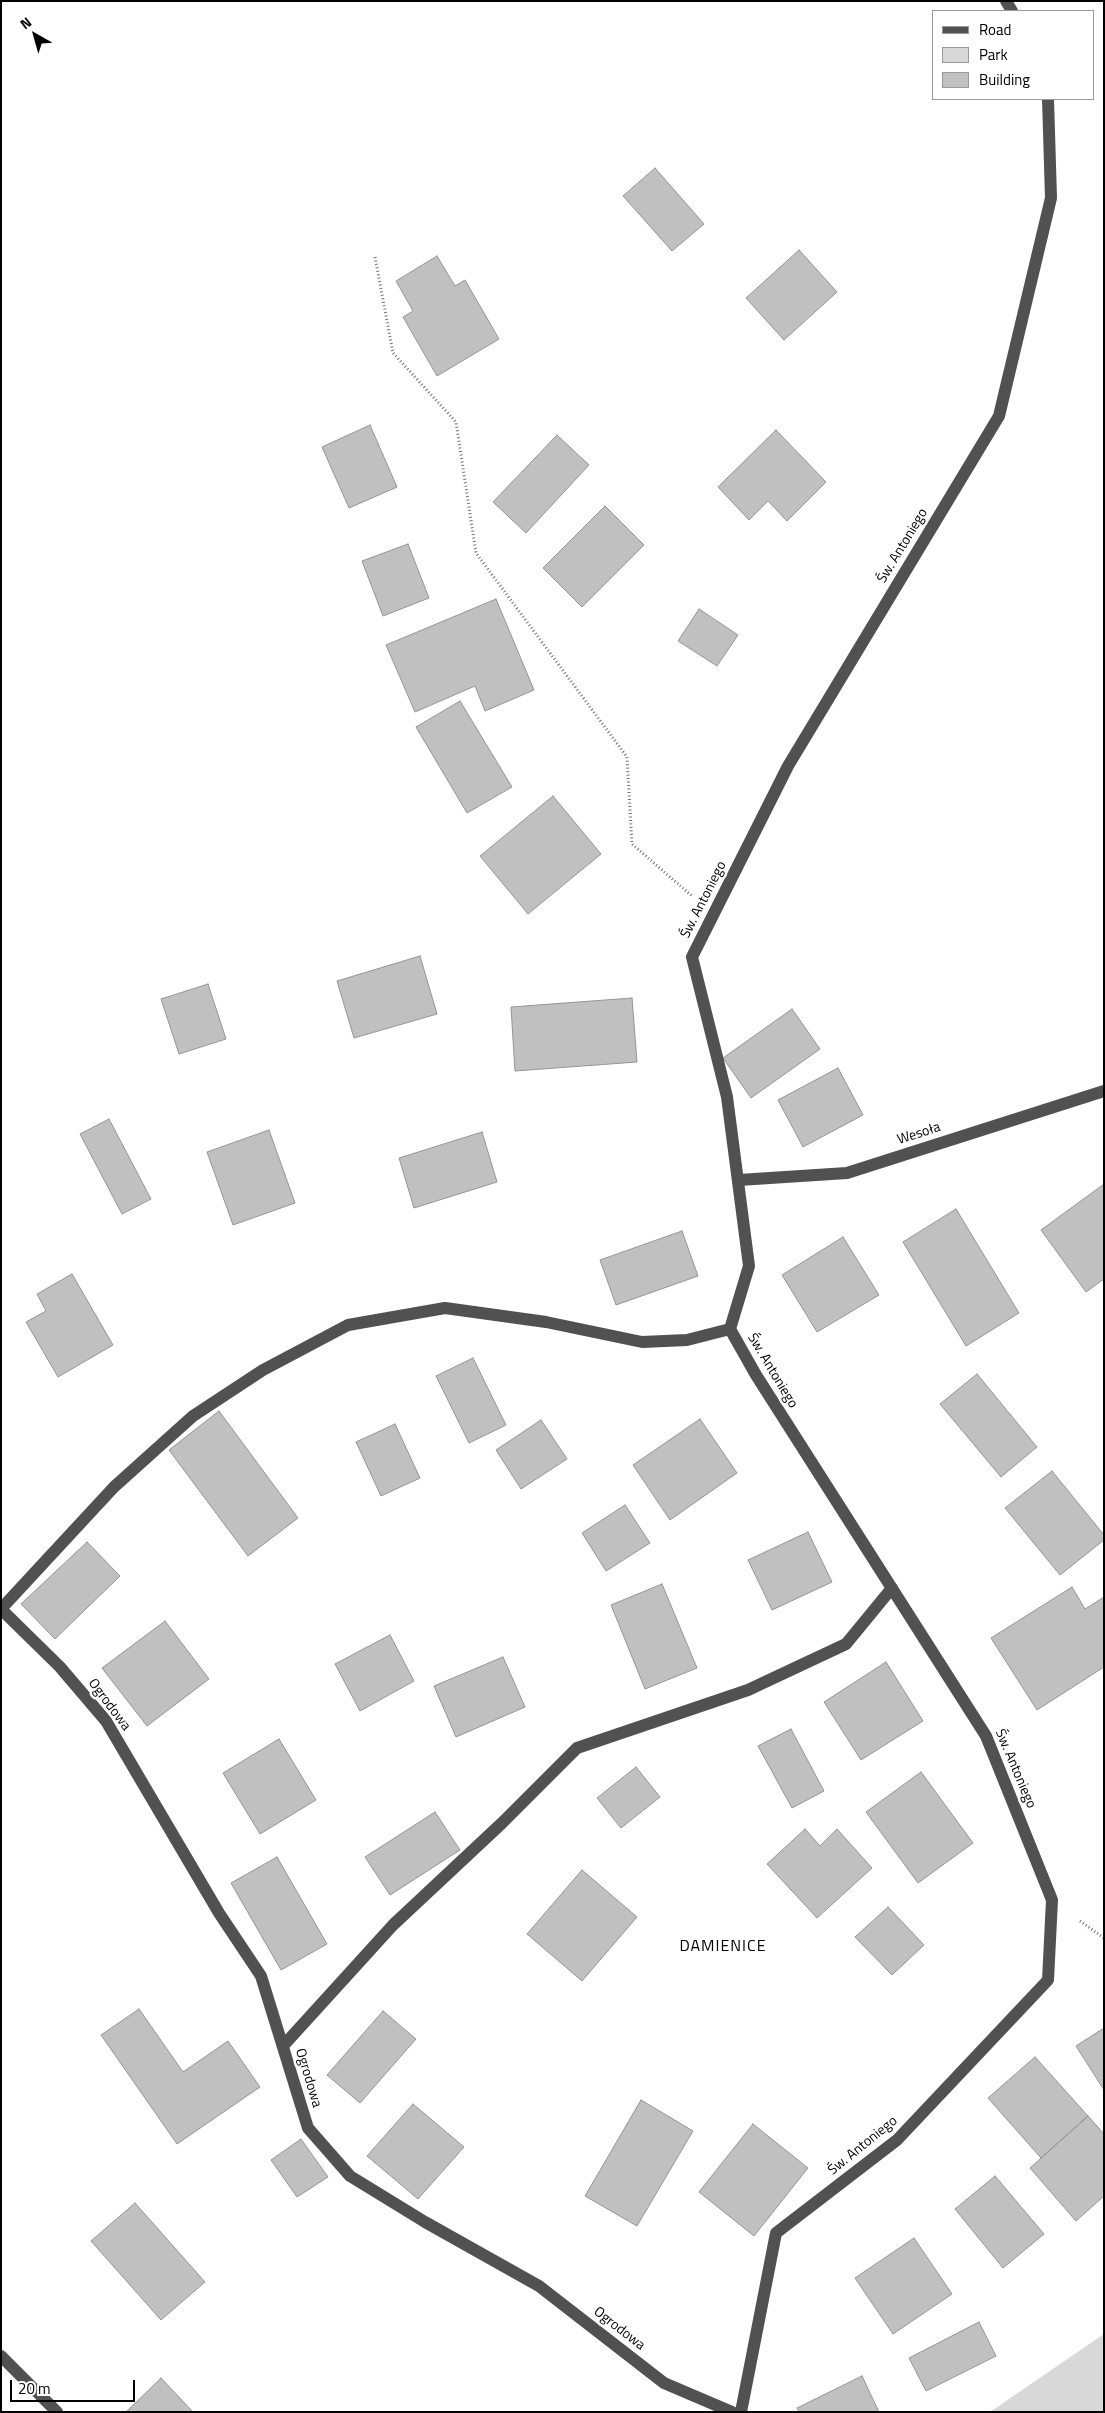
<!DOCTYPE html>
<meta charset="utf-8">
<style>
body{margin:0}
#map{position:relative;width:1105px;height:2413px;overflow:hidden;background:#fff;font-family:"Titillium Web",sans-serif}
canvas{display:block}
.frame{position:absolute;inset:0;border:2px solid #000;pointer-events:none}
.legend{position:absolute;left:932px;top:10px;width:162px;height:90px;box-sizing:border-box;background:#fff;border:1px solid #999;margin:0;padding:6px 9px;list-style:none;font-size:15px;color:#000}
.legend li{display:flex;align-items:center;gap:10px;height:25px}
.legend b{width:25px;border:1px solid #999}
.north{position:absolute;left:10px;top:10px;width:50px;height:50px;-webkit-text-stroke:4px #fff;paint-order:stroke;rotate:322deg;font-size:14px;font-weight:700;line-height:20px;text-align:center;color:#000}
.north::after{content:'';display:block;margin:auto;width:18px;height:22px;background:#000;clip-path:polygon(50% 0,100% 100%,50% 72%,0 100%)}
.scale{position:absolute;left:10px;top:2380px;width:125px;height:22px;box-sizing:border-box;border:2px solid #000;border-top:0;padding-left:6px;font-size:15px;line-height:18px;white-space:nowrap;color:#000;-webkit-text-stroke:4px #fff;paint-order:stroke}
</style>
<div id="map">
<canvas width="1105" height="2413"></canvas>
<div class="frame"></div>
<ul class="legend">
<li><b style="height:6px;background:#515151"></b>Road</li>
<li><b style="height:14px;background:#d8d8d8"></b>Park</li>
<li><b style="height:14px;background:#c0c0c0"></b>Building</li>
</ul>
<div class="north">N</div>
<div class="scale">20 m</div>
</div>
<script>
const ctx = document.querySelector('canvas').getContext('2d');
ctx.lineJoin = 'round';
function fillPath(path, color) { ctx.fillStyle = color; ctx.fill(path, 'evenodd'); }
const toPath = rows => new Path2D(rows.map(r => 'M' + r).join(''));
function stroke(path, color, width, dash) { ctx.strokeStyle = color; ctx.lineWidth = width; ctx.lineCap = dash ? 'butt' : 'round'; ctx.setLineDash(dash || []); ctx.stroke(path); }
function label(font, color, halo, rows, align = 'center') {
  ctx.font = font + ' "Titillium Web",sans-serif'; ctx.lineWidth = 5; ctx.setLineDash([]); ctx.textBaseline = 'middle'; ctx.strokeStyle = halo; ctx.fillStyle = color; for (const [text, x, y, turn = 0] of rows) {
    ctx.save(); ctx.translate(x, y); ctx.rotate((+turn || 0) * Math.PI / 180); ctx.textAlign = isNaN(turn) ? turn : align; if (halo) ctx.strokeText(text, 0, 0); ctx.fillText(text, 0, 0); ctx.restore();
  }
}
fillPath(toPath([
 [1104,2334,1104,2412,990,2412]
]), '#d8d8d8');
const building = toPath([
 [655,168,704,224,672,251,623,196,655,168],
 [799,250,837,292,784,340,746,298,799,250],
 [437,256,455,286,465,280,499,339,437,376,403,317,413,311,396,281,437,256],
 [370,425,397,487,349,508,322,447,370,425],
 [776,430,826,482,787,521,768,501,749,520,718,487,776,430],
 [557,435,589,465,526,533,493,502,557,435],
 [605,506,644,545,582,607,543,568,605,506],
 [408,544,429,598,383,616,362,561,408,544],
 [496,599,534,690,485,711,475,686,415,712,386,645,496,599],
 [699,609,738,635,717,666,678,641,699,609],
 [460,701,512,787,467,813,416,727,460,701],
 [553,796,601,854,528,914,480,856,553,796],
 [420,956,437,1014,354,1038,337,981,420,956],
 [208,984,226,1039,179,1054,161,999,208,984],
 [632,998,637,1062,515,1071,511,1007,632,998],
 [792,1009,820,1049,751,1098,723,1058,792,1009],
 [838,1068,863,1115,803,1147,778,1100,838,1068],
 [109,1119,151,1199,122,1214,80,1134,109,1119],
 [269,1130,295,1203,233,1225,207,1152,269,1130],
 [482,1132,497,1182,414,1208,399,1158,482,1132],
 [1104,1184,1104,1279,1086,1292,1041,1230,1104,1184],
 [956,1209,1019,1313,966,1346,903,1242,956,1209],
 [682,1231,698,1276,616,1305,600,1260,682,1231],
 [843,1237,879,1295,817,1332,782,1275,843,1237],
 [72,1274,113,1345,58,1377,26,1322,46,1311,37,1294,72,1274],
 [473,1358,506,1425,469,1443,436,1376,473,1358],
 [977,1374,1037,1447,1001,1477,940,1404,977,1374],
 [219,1411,298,1518,248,1556,169,1450,219,1411],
 [700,1419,737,1473,670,1520,633,1465,700,1419],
 [541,1420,567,1459,521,1489,496,1450,541,1420],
 [395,1424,420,1478,381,1496,356,1442,395,1424],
 [1052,1471,1104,1535,1104,1540,1060,1575,1005,1508,1052,1471],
 [625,1505,650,1543,606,1571,582,1533,625,1505],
 [808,1532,832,1582,772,1610,748,1560,808,1532],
 [87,1542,120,1576,55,1639,21,1604,87,1542],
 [662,1584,697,1668,645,1689,611,1605,662,1584],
 [1072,1587,1085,1609,1104,1597,1104,1667,1037,1710,991,1638,1072,1587],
 [165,1621,209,1679,147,1726,102,1668,165,1621],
 [390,1635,414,1681,360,1711,335,1664,390,1635],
 [503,1657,525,1707,456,1737,434,1686,503,1657],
 [886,1662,923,1721,861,1760,824,1702,886,1662],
 [791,1729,824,1791,792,1808,758,1746,791,1729],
 [279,1739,316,1800,260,1834,223,1773,279,1739],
 [636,1767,660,1797,621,1828,597,1798,636,1767],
 [921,1772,973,1843,918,1883,866,1812,921,1772],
 [435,1812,460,1850,390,1895,365,1857,435,1812],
 [805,1829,820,1846,837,1829,872,1868,817,1918,767,1864,805,1829],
 [277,1857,327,1944,281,1970,231,1883,277,1857],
 [582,1870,637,1917,582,1981,527,1934,582,1870],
 [888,1907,924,1945,892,1975,855,1937,888,1907],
 [139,2009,183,2072,228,2041,260,2087,177,2144,101,2035,139,2009],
 [383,2011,416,2039,360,2103,327,2075,383,2011],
 [1104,2028,1104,2090,1076,2046,1104,2028],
 [1035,2057,1088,2116,1041,2158,988,2098,1035,2057],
 [641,2100,693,2131,637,2226,585,2196,641,2100],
 [413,2104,464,2147,418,2199,367,2156,413,2104],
 [1088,2116,1104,2134,1104,2196,1076,2221,1030,2168,1088,2116],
 [753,2124,808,2168,754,2236,699,2192,753,2124],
 [301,2139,328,2177,297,2197,271,2160,301,2139],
 [995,2176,1044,2234,1003,2268,955,2209,995,2176],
 [135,2203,205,2282,161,2320,91,2241,135,2203],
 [914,2238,952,2294,893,2334,855,2278,914,2238],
 [979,2322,996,2356,926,2391,909,2358,979,2322],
 [862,2376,879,2412,799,2412,797,2408,862,2376],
 [161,2378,193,2412,126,2412,161,2378]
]);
fillPath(building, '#c0c0c0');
stroke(building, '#959595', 1);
stroke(toPath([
 [375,257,393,353,456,422,476,553,627,757,632,844,692,896],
 [1080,1921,1104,1938]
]), '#737373', 3, [1, 2.5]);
stroke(toPath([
 [1006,1,1012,11],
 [739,1180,847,1173,1104,1091],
 [1,1609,60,1667,106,1721,219,1913,261,1976,308,2128,350,2176,425,2222,539,2286,664,2383,732,2412],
 [1,1609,114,1487,193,1416,263,1370,348,1325,445,1308,546,1322,642,1342,687,1340,730,1329],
 [283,2046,393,1925,502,1823,577,1748,748,1690,846,1644,892,1588],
 [1,2356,57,2412],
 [741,2412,776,2233,897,2140,1048,1980,1052,1900,986,1736,756,1375,730,1329,749,1266,727,1097,692,957,788,766,999,416,1051,198,1048,99]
]), '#515151', 12);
label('14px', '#000', '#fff', [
 ["Św. Antoniego",903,546,-59],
 ["Św. Antoniego",704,900,-63],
 ["Wesoła",919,1134,-18],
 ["Św. Antoniego",772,1371,59],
 ["Ogrodowa",109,1705,53],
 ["Św. Antoniego",1015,1769,67],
 ["Ogrodowa",308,2078,73],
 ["Św. Antoniego",863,2146,-39],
 ["Ogrodowa",619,2329,38]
]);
ctx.letterSpacing = '1px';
label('16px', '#000', '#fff', [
 ["DAMIENICE",723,1947]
]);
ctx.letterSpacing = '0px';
</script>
